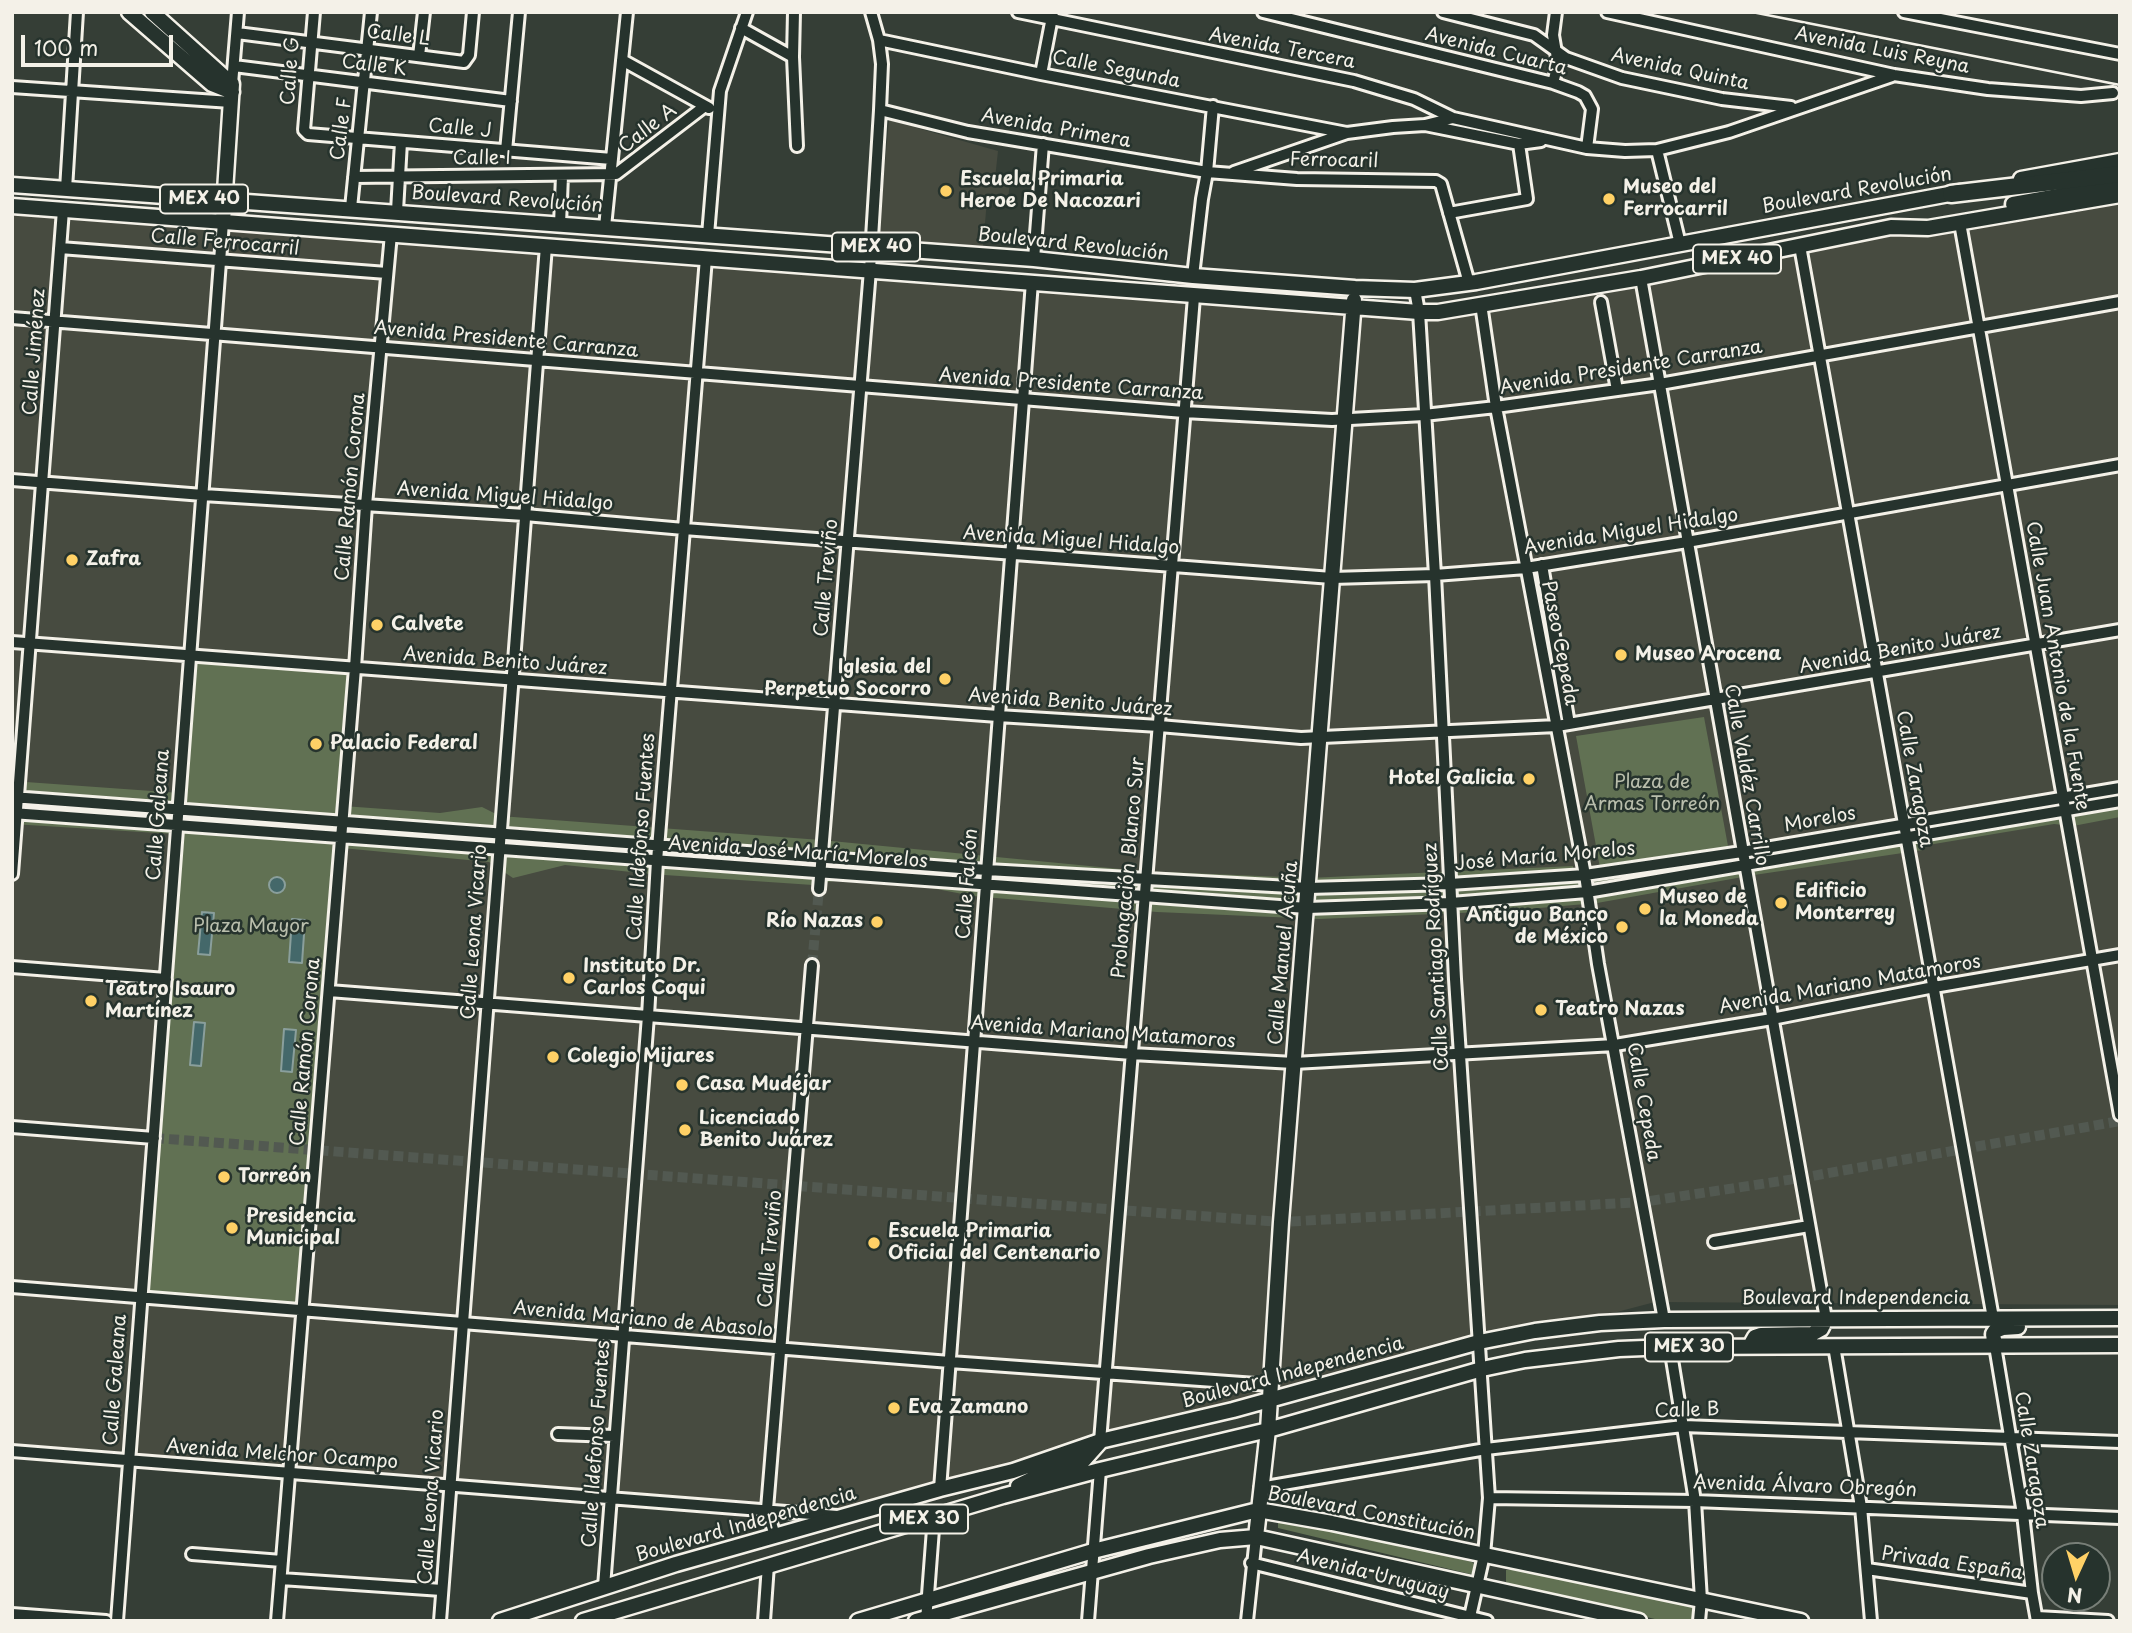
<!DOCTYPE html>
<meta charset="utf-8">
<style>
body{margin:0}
#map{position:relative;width:2132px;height:1633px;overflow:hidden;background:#353e36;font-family:"Playpen Sans",sans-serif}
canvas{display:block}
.frame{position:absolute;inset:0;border:14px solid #f4f1e8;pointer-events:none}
.north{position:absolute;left:2041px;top:1542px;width:70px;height:70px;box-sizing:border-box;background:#26332d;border:2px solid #787f78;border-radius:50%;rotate:184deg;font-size:19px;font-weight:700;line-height:28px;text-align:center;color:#f4f1e8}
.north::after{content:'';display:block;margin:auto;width:24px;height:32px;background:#ffd166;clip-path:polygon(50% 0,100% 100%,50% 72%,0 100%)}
.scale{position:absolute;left:21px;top:35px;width:152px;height:32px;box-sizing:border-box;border:4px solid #f4f1e8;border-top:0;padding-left:9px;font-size:21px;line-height:24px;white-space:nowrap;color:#f4f1e8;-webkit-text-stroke:5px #26332d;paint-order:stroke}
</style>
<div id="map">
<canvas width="2132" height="1633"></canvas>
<div class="frame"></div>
<div class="north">N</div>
<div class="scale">100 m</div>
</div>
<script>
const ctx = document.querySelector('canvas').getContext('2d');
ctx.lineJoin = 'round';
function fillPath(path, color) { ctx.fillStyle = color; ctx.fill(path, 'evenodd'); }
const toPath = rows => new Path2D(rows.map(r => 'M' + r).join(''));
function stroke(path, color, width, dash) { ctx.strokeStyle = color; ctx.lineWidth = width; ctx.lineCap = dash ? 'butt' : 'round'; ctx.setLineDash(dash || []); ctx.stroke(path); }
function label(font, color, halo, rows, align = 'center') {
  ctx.font = font + ' "Playpen Sans",sans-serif'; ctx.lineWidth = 5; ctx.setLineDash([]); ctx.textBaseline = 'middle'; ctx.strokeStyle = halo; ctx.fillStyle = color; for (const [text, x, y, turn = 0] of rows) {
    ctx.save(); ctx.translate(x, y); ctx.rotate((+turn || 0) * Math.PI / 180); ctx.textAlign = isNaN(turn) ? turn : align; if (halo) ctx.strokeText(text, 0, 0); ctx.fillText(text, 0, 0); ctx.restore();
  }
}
fillPath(toPath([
 [889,120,998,151,995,179,1010,181,1008,200,987,200,983,246,878,238],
 [2120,188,2120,1305,1655,1302,851,1513,12,1448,12,198,1402,309,1479,303]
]), '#474b40');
fillPath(toPath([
 [193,658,353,670,343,806,440,813,482,807,500,816,821,840,1141,871,1308,878,1573,866,1573,872,1600,868,1576,736,1704,717,1728,846,2120,784,2120,817,2073,826,2054,824,1928,845,1923,850,1754,875,1597,903,1505,911,1319,919,1157,912,973,896,926,887,839,880,813,885,650,874,565,865,513,878,489,862,342,848,302,1309,141,1297,174,834,12,824,12,781,180,793],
 [1278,1522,1317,1525,1472,1562,1476,1566,1474,1573,1470,1574,1278,1528],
 [1506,1570,1536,1570,1691,1605,1694,1610,1694,1621,1663,1621,1510,1584,1506,1582]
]), '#617153');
const water = toPath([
 '269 885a8 8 0 1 1 16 0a8 8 0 1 1-16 0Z',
 [202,912,214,913,210,955,198,954,202,912],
 [292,919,305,920,302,963,289,962,292,919],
 [194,1022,205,1023,201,1066,190,1065,194,1022],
 [284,1029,296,1030,292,1072,281,1071,284,1029]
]);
fillPath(water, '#44686a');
stroke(water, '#8a9f9c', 2);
stroke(toPath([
 [812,965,819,889],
 [154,1138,1281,1222,1643,1202,1801,1178,2120,1121]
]), '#525951', 10, [10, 5]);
const minor = toPath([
 [314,12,304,130,308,134,612,159],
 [794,12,793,57,797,146],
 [1018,12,1354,81,1414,99,1453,118],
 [1263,12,1553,83,1578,92,1585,96,1592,109,1587,148],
 [1443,12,1534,35,1566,58,1622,78,1722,99,1791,107],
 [1607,12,1894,75,1988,89,2081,96,2113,93],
 [1904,12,2120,54],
 [741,28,793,57],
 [237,33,464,62,469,55,473,12],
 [879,40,1041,74,1347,133],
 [419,56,424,12],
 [622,60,709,108],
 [234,66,511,101],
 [1041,74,1053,12],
 [1553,83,1558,64,1553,35,1556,12],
 [232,84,238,12],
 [12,87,231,102],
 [880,110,968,132,1207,172,1297,179,1436,181,1441,184,1469,283],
 [1425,125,1453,118,1587,148,1625,151,1657,150,1729,132,1892,76],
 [1657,150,1680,244],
 [506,151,519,12],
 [1234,172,1347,133,1393,127,1425,125,1519,144,1541,141],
 [354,177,616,174,705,106],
 [66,189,77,12],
 [351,208,371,12],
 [397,211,401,142],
 [1449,213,1527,199,1519,144],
 [1960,223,2120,1115],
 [560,224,562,176],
 [605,227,627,12],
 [708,235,720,91,747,12],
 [1800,246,1993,1318],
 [60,248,387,273],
 [1034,259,1043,144],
 [1193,276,1202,199,1207,172,1213,106],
 [1641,278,1826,1319],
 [1415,290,1419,312,1435,575,1455,979,1489,1498,1484,1555,1469,1621],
 [1601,302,1617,390],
 [1481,304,1496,407,1585,875,1598,964,1664,1320],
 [12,318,1184,412,1332,420,1424,415,1496,407,1660,384,2120,302],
 [12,480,203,495,525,515,684,529,1332,578,1435,575,1526,568,1687,542,2120,465],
 [1542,565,1569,724],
 [12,642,998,716,1159,726,1301,738,1557,726,2120,630],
 [12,797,987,870,1308,888,1450,884,1585,875,1742,852,2120,788],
 [12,813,1307,908,1451,903,1587,892,2120,801],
 [12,874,63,210],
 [819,889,870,270,880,110,882,64,879,40,871,12],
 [12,967,166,979],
 [329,991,1132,1054,1294,1063,1615,1045,1772,1019,1934,987,2120,955],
 [12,1127,154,1138],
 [1714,1242,1809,1226],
 [12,1287,950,1362,1270,1385],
 [1834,1346,1861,1507,1871,1621],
 [1995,1346,2023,1514,2032,1593,2037,1621],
 [1670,1347,1695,1501,1701,1600,1699,1621],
 [558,1434,614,1436],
 [1100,1441,1194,297],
 [12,1451,837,1516],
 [1260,1488,1486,1449,1683,1426,2120,1442],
 [940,1489,1032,282],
 [1489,1498,1695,1501,2120,1518],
 [775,1536,767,1509,812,965],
 [192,1554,282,1561],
 [1251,1563,1487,1621],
 [1867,1569,2032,1593],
 [281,1579,442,1590],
 [604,1587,648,1016,657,861,706,258],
 [12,1614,106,1621],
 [2037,1617,2108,1621],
 [117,1621,223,222],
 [277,1621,355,668,366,505,391,234],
 [440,1621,546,246],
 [764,1621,768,1565],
 [926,1621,934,1516],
 [1088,1621,1100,1470],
 [1247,1621,1256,1537]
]);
const major = toPath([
 [129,12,212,84,232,92],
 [152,12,232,84,223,222],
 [2021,179,2120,161],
 [12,185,1034,259,1193,276,1355,288,1415,290,1476,282,1960,192],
 [2013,204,2120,185],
 [12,206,1419,312,1438,312,1641,278,1891,227,1928,228,2120,195],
 [1750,1346,1755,1337,1761,1335,1812,1334,1821,1329,1826,1319],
 [1995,1346,1993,1334,1995,1331,2003,1328,2018,1327],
 [1018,1486,1042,1474,1083,1461,1100,1442],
 [1256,1537,1268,1430,1281,1222,1354,300],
 [500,1621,676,1564,940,1489,1013,1471,1100,1441,1233,1410,1479,1342,1535,1331,1600,1323,1664,1320,2120,1318],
 [583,1621,1003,1496,1100,1470,1268,1430,1482,1369,1525,1360,1619,1349,1670,1347,2120,1345],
 [858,1621,1093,1551,1258,1510,1332,1523,1801,1621],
 [916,1621,1149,1556,1220,1540,1256,1537,1639,1621]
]);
const highway = toPath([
 [1951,194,2120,174]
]);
stroke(minor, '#f4f1e8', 16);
stroke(major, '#f4f1e8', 19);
stroke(highway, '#f4f1e8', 21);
stroke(minor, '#26332d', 10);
stroke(major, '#26332d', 14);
stroke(highway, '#26332d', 16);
stroke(toPath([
 [1752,12,2120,85]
]), '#f4f1e8', 2.5);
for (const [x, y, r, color] of [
 [946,191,7,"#ffd166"],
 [1609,199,7,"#ffd166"],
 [72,560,7,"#ffd166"],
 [377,625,7,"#ffd166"],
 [1621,655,7,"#ffd166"],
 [945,679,7,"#ffd166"],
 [316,744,7,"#ffd166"],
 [1529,779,7,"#ffd166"],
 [1781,903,7,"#ffd166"],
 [1645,909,7,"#ffd166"],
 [877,922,7,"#ffd166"],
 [1622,927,7,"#ffd166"],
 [569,978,7,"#ffd166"],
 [91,1001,7,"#ffd166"],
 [1541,1010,7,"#ffd166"],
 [553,1057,7,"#ffd166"],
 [682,1085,7,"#ffd166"],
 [685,1130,7,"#ffd166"],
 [224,1177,7,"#ffd166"],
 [232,1228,7,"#ffd166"],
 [874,1243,7,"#ffd166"],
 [894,1408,7,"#ffd166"]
]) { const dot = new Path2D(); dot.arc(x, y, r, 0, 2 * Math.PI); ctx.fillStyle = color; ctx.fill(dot); stroke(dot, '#26332d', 2.5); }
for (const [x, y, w] of [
 [204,199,88],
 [876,247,88],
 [1737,259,88],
 [1689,1347,88],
 [924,1519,88]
]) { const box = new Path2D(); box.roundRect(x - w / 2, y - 14.5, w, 29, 5); ctx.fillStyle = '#26332d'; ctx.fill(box); stroke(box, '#f4f1e8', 2); }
label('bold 18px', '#f4f1e8', null, [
 ["MEX 40",204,199],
 ["MEX 40",876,247],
 ["MEX 40",1737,259],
 ["MEX 30",1689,1347],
 ["MEX 30",924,1519]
]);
label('19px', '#f4f1e8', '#26332d', [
 ["Calle L",398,36,7],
 ["Avenida Tercera",1282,49,11],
 ["Avenida Luis Reyna",1882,51,11],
 ["Avenida Cuarta",1496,52,14],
 ["Calle K",374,66,7],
 ["Calle Segunda",1116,70,11],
 ["Avenida Quinta",1680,70,12],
 ["Calle G",291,71,-86],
 ["Calle F",342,129,-83],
 ["Calle J",460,129,5],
 ["Calle A",648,129,-38],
 ["Avenida Primera",1056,129,10],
 ["Calle I",482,159],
 ["Ferrocaril",1334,161,1],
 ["Boulevard Revolución",1857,191,-10],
 ["Boulevard Revolución",507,200,4],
 ["Calle Ferrocarril",225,243,5],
 ["Boulevard Revolución",1073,245,6],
 ["Avenida Presidente Carranza",506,340,5],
 ["Calle Jiménez",35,352,-86],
 ["Avenida Presidente Carranza",1631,368,-9],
 ["Avenida Presidente Carranza",1071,385,4],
 ["Calle Ramón Corona",351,487,-85],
 ["Avenida Miguel Hidalgo",505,497,4],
 ["Avenida Miguel Hidalgo",1631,532,-9],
 ["Avenida Miguel Hidalgo",1071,541,4],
 ["Calle Treviño",827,578,-85],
 ["Paseo Cepeda",1559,643,79],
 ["Avenida Benito Juárez",1900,650,-10],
 ["Avenida Benito Juárez",505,662,4],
 ["Calle Juan Antonio de la Fuente",2057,666,80],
 ["Avenida Benito Juárez",1070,703,4],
 ["Calle Valdéz Carrillo",1746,775,80],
 ["Calle Zaragoza",1914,779,80],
 ["Calle Galeana",159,815,-86],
 ["Morelos",1820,820,-10],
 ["Calle Ildefonso Fuentes",642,837,-86],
 ["Avenida José María Morelos",798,853,4],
 ["José María Morelos",1545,857,-5],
 ["Prolongación Blanco Sur",1129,868,-85],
 ["Calle Falcón",968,884,-86],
 ["Calle Leona Vicario",475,932,-86],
 ["Calle Manuel Acuña",1284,953,-85],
 ["Calle Santiago Rodríguez",1437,957,-93],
 ["Avenida Mariano Matamoros",1850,985,-10],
 ["Avenida Mariano Matamoros",1103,1033,4],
 ["Calle Ramón Corona",306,1052,-85],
 ["Calle Cepeda",1643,1102,80],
 ["Calle Treviño",771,1249,-85],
 ["Boulevard Independencia",1856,1299],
 ["Avenida Mariano de Abasolo",643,1320,5],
 ["Boulevard Independencia",1293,1373,-15],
 ["Calle Galeana",116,1380,-86],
 ["Calle B",1687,1411,-2],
 ["Calle Ildefonso Fuentes",597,1444,-86],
 ["Avenida Melchor Ocampo",282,1455,4],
 ["Calle Zaragoza",2031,1460,81],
 ["Avenida Álvaro Obregón",1805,1487,2],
 ["Calle Leona Vicario",432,1497,-86],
 ["Boulevard Constitución",1371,1514,11],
 ["Boulevard Independencia",746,1525,-16],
 ["Privada España",1952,1564,8],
 ["Avenida Uruguay",1373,1575,14]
]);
label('bold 19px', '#f4f1e8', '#26332d', [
 ["Escuela Primaria",960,180],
 ["Heroe De Nacozari",960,202],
 ["Museo del",1623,188],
 ["Ferrocarril",1623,210],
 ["Zafra",86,560],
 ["Calvete",391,625],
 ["Museo Arocena",1635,655],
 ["Iglesia del",931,668,"right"],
 ["Perpetuo Socorro",931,690,"right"],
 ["Palacio Federal",330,744],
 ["Hotel Galicia",1515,779,"right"],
 ["Edificio",1795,892],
 ["Monterrey",1795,914],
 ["Museo de",1659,898],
 ["la Moneda",1659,920],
 ["Antiguo Banco",1608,916,"right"],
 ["de México",1608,938,"right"],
 ["Río Nazas",863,922,"right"],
 ["Instituto Dr.",583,967],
 ["Carlos Coqui",583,989],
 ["Teatro Isauro",105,990],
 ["Martínez",105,1012],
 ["Teatro Nazas",1555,1010],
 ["Colegio Mijares",567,1057],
 ["Casa Mudéjar",696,1085],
 ["Licenciado",699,1119],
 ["Benito Juárez",699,1141],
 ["Torreón",238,1177],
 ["Presidencia",246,1217],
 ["Municipal",246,1239],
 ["Escuela Primaria",888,1232],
 ["Oficial del Centenario",888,1254],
 ["Eva Zamano",908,1408]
], 'left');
label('19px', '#b9beac', '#26332d', [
 ["Plaza de",1652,783],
 ["Armas Torreón",1652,805],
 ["Plaza Mayor",251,927]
]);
</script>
